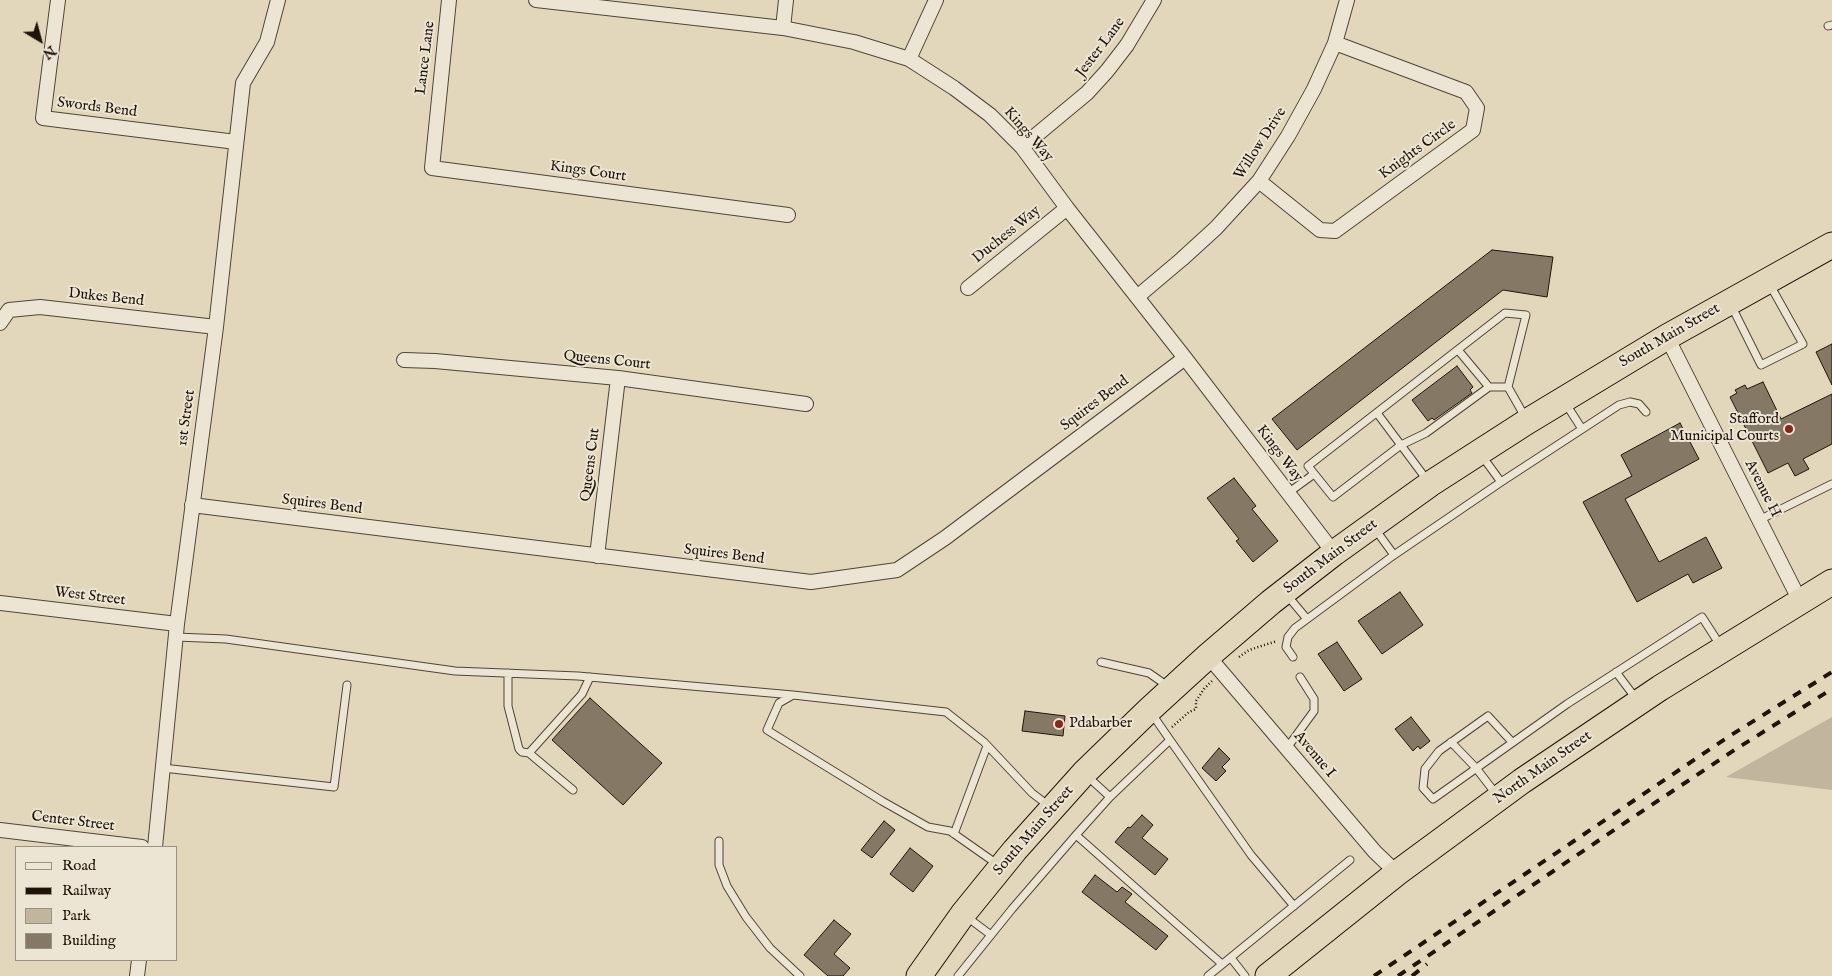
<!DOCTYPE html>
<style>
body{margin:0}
#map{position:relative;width:1832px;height:976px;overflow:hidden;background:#e2d7bb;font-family:"IM FELL English",serif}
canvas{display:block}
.legend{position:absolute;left:15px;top:846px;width:162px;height:115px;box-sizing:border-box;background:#ece5d3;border:1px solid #9a9182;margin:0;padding:6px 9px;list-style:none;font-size:15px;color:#201409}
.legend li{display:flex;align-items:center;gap:10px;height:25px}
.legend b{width:25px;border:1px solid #9a9182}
.north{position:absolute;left:15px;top:15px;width:50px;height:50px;-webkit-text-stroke:4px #ece5d3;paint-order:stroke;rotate:143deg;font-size:14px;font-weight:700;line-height:20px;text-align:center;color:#201409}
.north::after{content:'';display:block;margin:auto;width:18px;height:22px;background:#201409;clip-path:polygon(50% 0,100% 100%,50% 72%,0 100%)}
</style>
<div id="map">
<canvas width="1832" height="976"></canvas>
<ul class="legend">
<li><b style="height:6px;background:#ece5d3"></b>Road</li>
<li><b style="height:6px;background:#201409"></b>Railway</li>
<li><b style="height:14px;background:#c1b69d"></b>Park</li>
<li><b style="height:14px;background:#857966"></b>Building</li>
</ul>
<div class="north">N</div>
</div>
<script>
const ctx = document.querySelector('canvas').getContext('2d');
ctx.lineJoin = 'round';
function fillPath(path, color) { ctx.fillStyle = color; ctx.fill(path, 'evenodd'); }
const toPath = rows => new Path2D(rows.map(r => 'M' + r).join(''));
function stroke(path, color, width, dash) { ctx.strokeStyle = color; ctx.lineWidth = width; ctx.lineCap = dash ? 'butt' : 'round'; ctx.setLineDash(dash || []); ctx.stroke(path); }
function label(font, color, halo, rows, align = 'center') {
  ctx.font = font + ' "IM FELL English",serif'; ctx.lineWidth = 4; ctx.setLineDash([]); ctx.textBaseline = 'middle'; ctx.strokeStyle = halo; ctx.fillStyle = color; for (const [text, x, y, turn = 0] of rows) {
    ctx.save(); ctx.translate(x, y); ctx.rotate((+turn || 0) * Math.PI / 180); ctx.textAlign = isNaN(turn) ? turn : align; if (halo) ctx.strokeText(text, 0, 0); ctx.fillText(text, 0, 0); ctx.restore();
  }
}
fillPath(toPath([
 [1832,717,1832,790,1726,777]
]), '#c1b69d');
const building = toPath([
 [1492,250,1553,257,1547,297,1503,290,1297,450,1272,419,1492,250],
 [1832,344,1832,385,1816,352,1832,344],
 [1457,366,1473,387,1470,390,1472,393,1434,420,1432,418,1428,421,1412,400,1457,366],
 [1763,382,1781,419,1832,394,1832,444,1803,459,1809,469,1795,476,1788,463,1768,473,1730,397,1737,393,1735,390,1745,385,1747,389,1763,382],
 [1680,423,1699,459,1625,499,1659,562,1706,537,1722,568,1693,583,1688,574,1637,602,1583,502,1632,476,1621,455,1680,423],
 [1234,478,1256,506,1252,509,1278,541,1253,562,1236,541,1239,539,1207,498,1234,478],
 [1400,592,1423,625,1382,654,1358,621,1400,592],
 [1337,642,1362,679,1344,691,1318,654,1337,642],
 [590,698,662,763,623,805,552,740,590,698],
 [1025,711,1065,716,1063,736,1022,731,1025,711],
 [1411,717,1430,741,1420,749,1418,746,1413,751,1395,729,1411,717],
 [1219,748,1230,759,1222,767,1226,771,1216,781,1202,768,1219,748],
 [1142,815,1153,825,1142,838,1168,859,1155,875,1115,842,1128,827,1130,828,1142,815],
 [884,821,895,830,872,858,861,850,884,821],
 [910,848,933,866,913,892,890,874,910,848],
 [1095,875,1117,892,1122,887,1132,894,1125,902,1168,936,1156,950,1082,892,1095,875],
 [834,920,851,934,834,954,850,968,843,976,828,976,804,955,834,920]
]);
fillPath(building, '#857966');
stroke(building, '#201409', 1);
const lane = toPath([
 [1828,26,1832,25],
 [1731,305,1761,365,1803,344,1770,285],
 [1458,350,1489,387],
 [1508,387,1489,387,1426,433,1401,445,1333,497,1308,466,1505,313,1526,315,1508,387,1525,417],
 [1566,404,1582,429],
 [1377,413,1427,480],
 [1482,456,1501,482],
 [1288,493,1314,474],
 [1759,520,1832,484],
 [1375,529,1394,555],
 [1286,594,1307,619],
 [176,637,226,639,455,671,578,676,793,695],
 [1293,657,1286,647,1288,637,1295,628,1394,555,1501,482,1619,405,1630,402,1639,404,1646,412],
 [1101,662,1149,673,1169,687],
 [1616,672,1637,700],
 [508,673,508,706,519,749,522,752,529,753,582,694,590,677],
 [1170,740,1251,855,1294,906],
 [1451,742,1476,768,1496,794],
 [1512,742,1488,716,1439,751,1425,769,1423,788,1433,799,1567,704,1702,617,1720,645],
 [1287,748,1314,711,1314,699,1300,677],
 [529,753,573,790],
 [163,768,334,787,347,685],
 [1086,775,1110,797],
 [954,834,987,746],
 [1076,835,1222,964],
 [719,841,719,865,727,886,746,917,770,948,800,976],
 [997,864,950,831,928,827,882,801,767,730,779,703,793,695,946,712,984,742,1032,793,1049,806],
 [967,917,991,935],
 [1231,958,1245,976],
 [958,976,1012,909,1076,835,1110,797,1170,740,1152,714],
 [1208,976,1350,860]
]);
const street = toPath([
 [58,0,43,118,236,142],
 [449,0,432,168,788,215],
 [536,0,783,28,854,42,909,59,954,88,990,115,1022,147,1067,208,1185,358,1334,553],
 [783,28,786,0],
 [909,59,936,0],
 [1022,147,1087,93,1107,71,1127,45,1154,0],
 [1259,181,1320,230,1335,231,1473,130,1477,108,1466,92,1335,43],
 [968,288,1067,208],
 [1137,297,1182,259,1216,228,1259,181,1288,136,1314,89,1335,43,1347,0],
 [0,323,9,310,40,307,216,327],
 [1667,337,1800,601],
 [404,360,435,361,618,378,806,404],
 [192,505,811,582,897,570,945,538,1185,358],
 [597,556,618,378],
 [0,603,177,624],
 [1208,656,1375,852,1397,873],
 [0,830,142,847],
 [155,847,177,624,216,327,243,83,267,42,278,0],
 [137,976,139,960]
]);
const highway = toPath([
 [919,976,963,914,1015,850,1084,773,1149,710,1208,656,1271,602,1334,553,1430,484,1528,421,1667,337,1832,245],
 [1268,976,1397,873,1522,781,1660,688,1832,582]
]);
stroke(lane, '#504536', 9);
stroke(street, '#504536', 16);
stroke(highway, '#201409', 27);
stroke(toPath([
 [1239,657,1249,650,1277,641],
 [1172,727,1189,712,1196,709,1196,701,1204,689,1212,681]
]), '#201409', 2.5, [1, 2.5]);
stroke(lane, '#ece5d3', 7);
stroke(street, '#ece5d3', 14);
stroke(highway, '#e2d7bb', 25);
stroke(toPath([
 [1374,976,1728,737,1832,672],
 [1398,976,1629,820,1736,749,1832,689],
 [1412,976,1427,964]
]), '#201409', 4, [9, 9]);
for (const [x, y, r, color] of [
 [1789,429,5,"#8f2418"],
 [1059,724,5,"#8f2418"]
]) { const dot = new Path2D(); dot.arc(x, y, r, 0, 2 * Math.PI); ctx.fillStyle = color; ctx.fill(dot); stroke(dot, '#ece5d3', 2); }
label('15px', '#201409', '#ece5d3', [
 ["Jester Lane",1101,48,-53],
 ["Lance Lane",426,58,-83],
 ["Swords Bend",97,108,7],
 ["Kings Way",1028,135,49],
 ["Willow Drive",1261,144,-57],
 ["Knights Circle",1418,150,-36],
 ["Kings Court",588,172,8],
 ["Duchess Way",1007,235,-39],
 ["Dukes Bend",106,298,6],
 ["South Main Street",1670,336,-30],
 ["Queens Court",607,361,6],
 ["Squires Bend",1095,404,-37],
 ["1st Street",187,418,-82],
 ["Kings Way",1279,454,53],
 ["Queens Cut",591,465,-83],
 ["Avenue H",1762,489,63],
 ["Squires Bend",322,505,7],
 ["Squires Bend",724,555,7],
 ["South Main Street",1331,557,-37],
 ["West Street",90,597,7],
 ["Avenue I",1314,755,50],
 ["North Main Street",1543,768,-35],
 ["Center Street",73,822,7],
 ["South Main Street",1034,831,-49]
]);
label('15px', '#201409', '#ece5d3', [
 ["Stafford",1779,420],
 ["Municipal Courts",1779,437],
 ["Pdabarber",1069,724,"left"]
], 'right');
</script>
